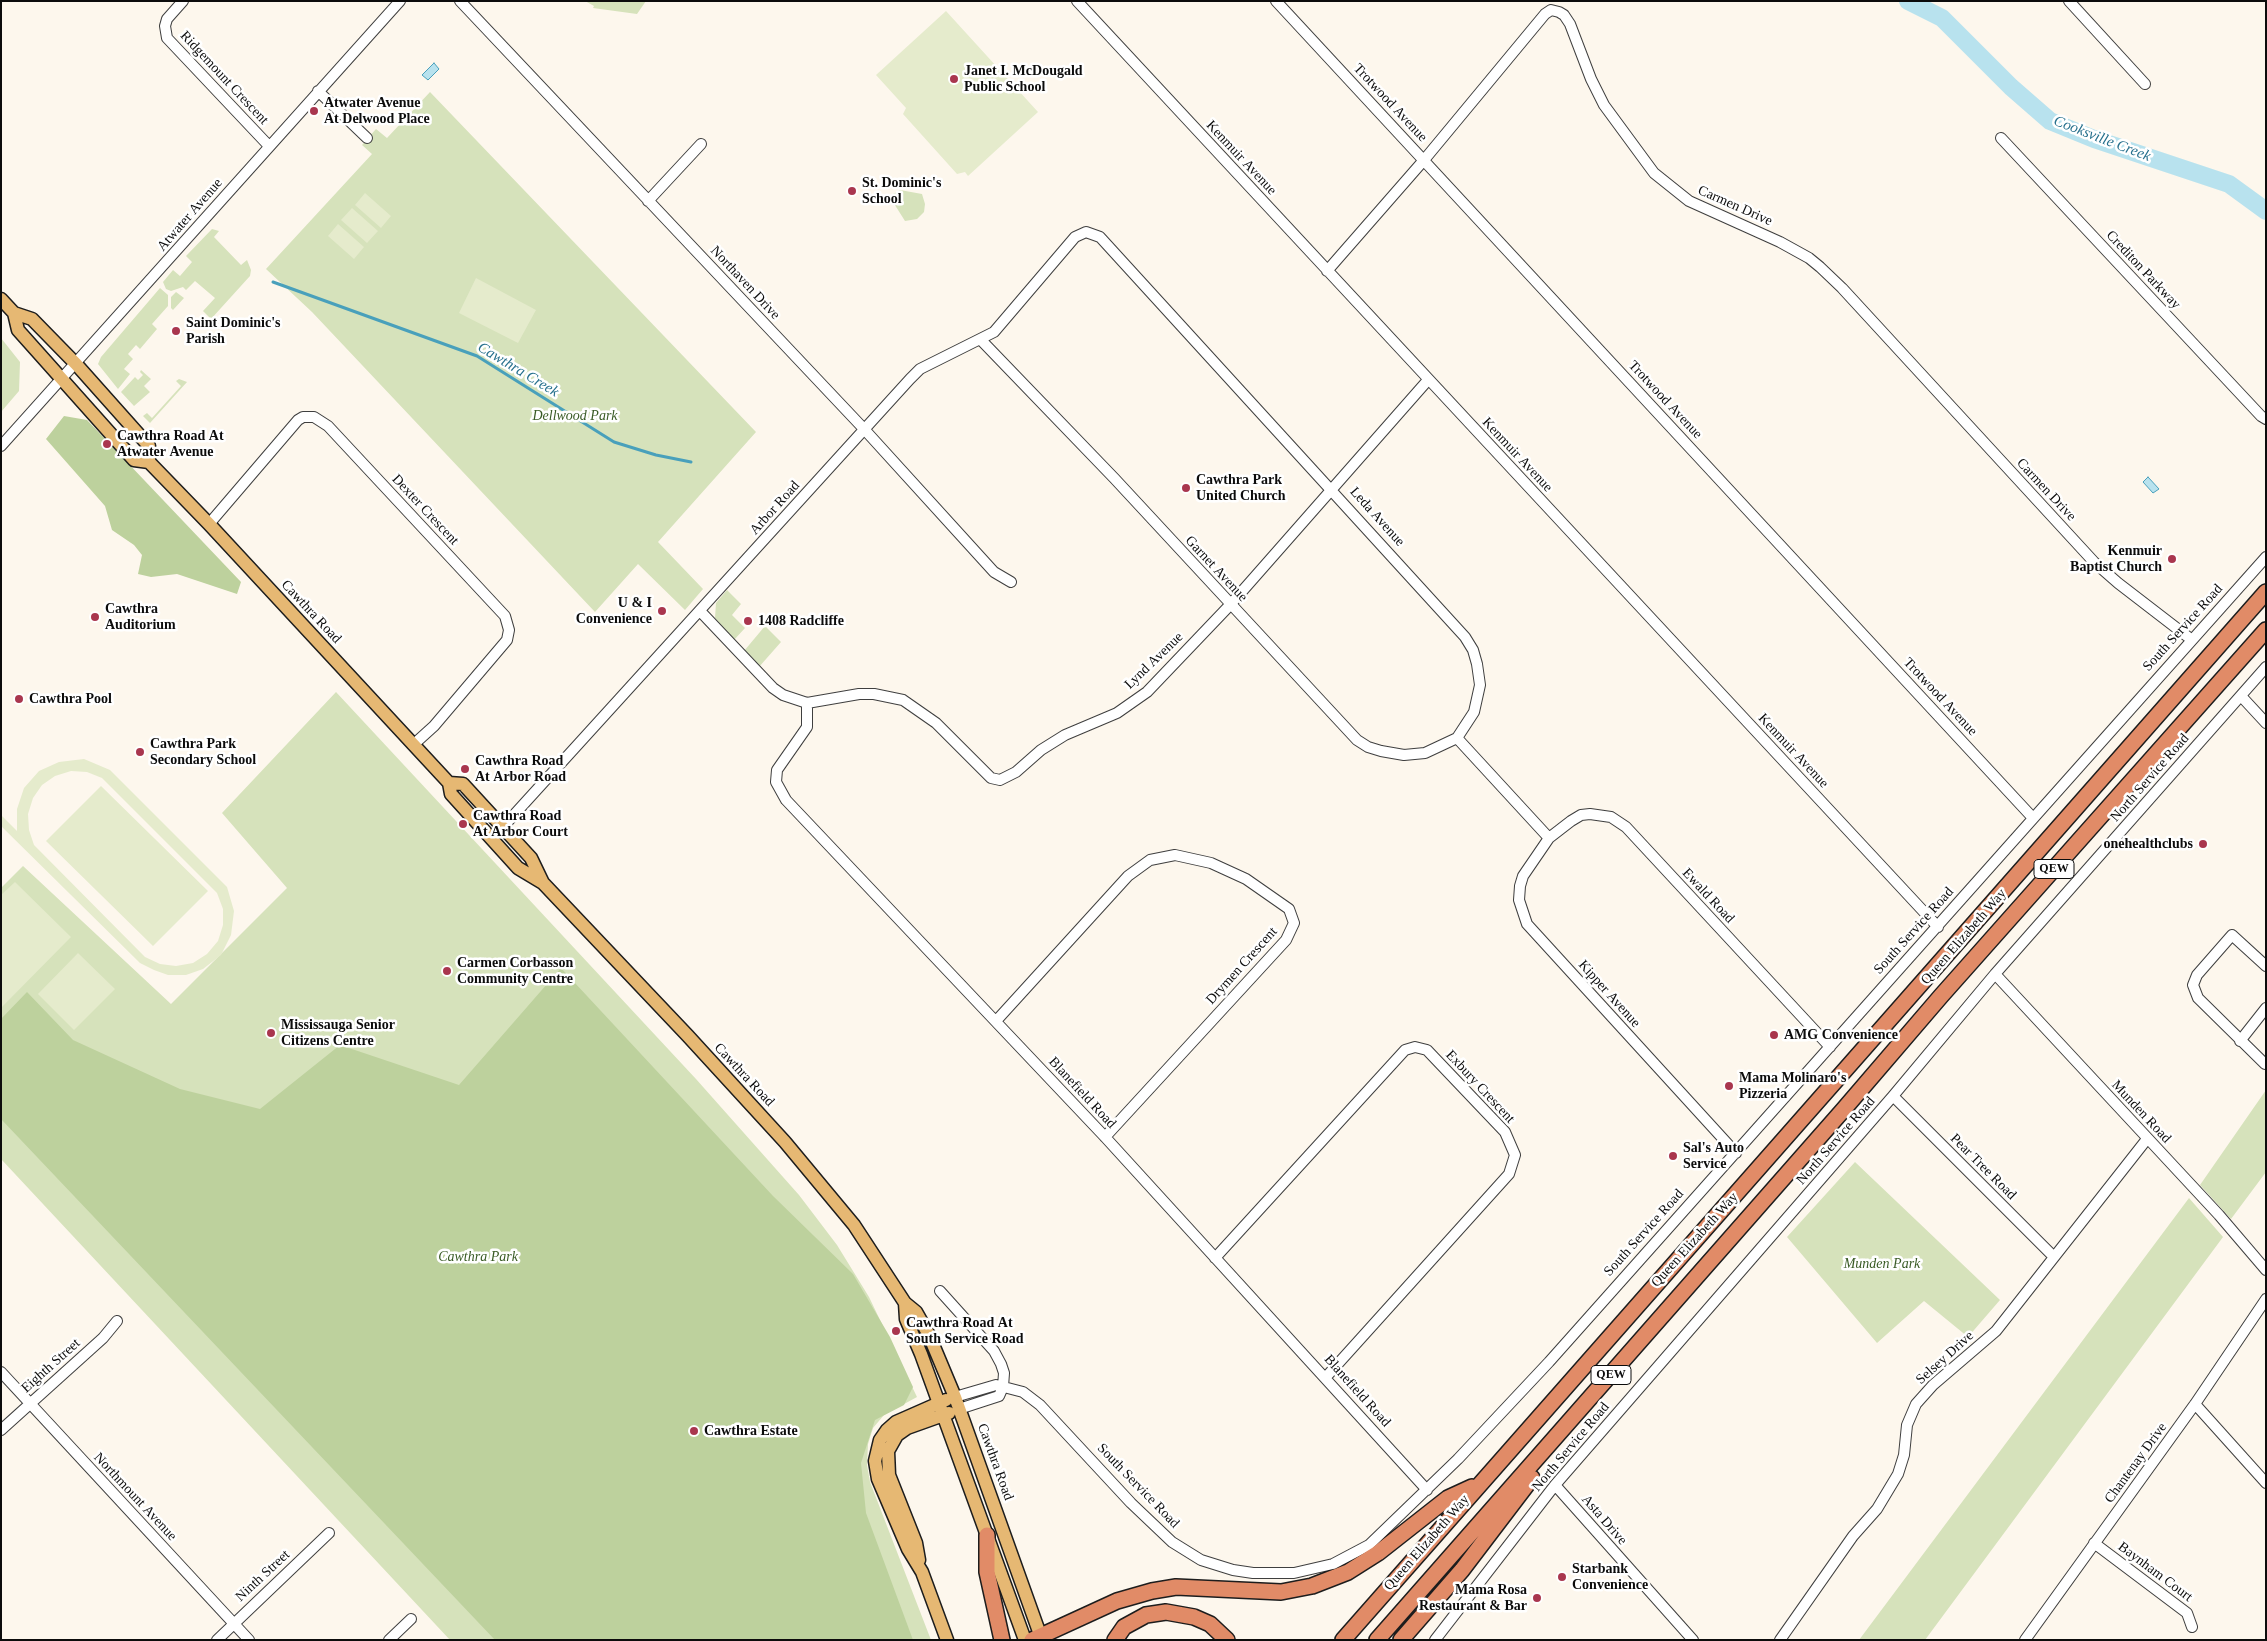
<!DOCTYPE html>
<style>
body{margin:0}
#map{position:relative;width:2267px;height:1641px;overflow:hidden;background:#fdf7ed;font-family:"Times New Roman",serif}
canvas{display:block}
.frame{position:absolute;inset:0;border:2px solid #0c0c0c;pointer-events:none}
</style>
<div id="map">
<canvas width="2267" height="1641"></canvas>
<div class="frame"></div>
</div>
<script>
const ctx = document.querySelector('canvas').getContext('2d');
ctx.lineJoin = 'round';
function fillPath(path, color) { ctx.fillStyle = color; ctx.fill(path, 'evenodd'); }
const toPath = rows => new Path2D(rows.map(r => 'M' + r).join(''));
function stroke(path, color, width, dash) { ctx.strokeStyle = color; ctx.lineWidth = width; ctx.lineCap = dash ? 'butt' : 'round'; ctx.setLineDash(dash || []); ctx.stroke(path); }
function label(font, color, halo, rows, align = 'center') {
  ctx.font = font + ' "Times New Roman",serif'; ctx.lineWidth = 5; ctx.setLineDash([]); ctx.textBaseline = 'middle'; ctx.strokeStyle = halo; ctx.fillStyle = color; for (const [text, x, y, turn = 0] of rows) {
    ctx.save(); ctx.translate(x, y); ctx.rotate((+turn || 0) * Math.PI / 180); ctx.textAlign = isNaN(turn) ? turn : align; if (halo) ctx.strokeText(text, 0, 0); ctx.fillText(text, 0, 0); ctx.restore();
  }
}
fillPath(toPath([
 [585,1,646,1,637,14,593,8,594,6],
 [430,92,756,432,658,542,703,589,685,610,638,564,595,612,312,312,266,269,372,154,362,145,376,129,387,138],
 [900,190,922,194,925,204,924,212,917,219,905,221,893,202,893,194],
 [212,229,219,231,214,237,241,265,247,260,251,270,250,276,211,319,203,311,215,298,195,281,186,290,183,287,171,291,166,289,163,282,173,270,180,276,192,262,186,256],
 [160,288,168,295,168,306,152,324,157,329,140,349,136,345,128,354,133,359,124,369,130,374,118,389,98,364,101,357],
 [176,292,184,298,173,310,171,308,171,297],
 [1,338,20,362,19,391,1,412],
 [141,370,151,379,144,386,150,392,134,406,121,392,135,377,138,380,143,375,140,372],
 [179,379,187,382,150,423,143,416,147,413,152,418,181,386,176,381],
 [727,590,741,604,732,615,745,628,734,640,715,618,716,603],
 [765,626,781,642,759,667,744,651],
 [336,692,696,1079,799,1195,837,1245,869,1297,917,1397,884,1415,873,1428,868,1444,867,1465,870,1482,931,1640,450,1640,1,1159,1,888,23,866,171,1004,287,888,222,813],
 [2266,1090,2266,1172,2231,1219,2200,1185],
 [1855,1162,2000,1300,1968,1337,1924,1301,1877,1343,1787,1237],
 [2189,1198,2223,1237,1925,1640,1859,1640]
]), '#d6e2bb');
fillPath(toPath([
 [64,416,87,420,241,582,237,594,177,574,151,577,138,574,142,555,134,545,112,530,105,506,46,439],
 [561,968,773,1196,853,1274,890,1337,913,1387,904,1405,875,1420,861,1463,866,1513,913,1640,495,1640,1,1119,1,1019,27,992,73,1040,180,1089,260,1109,340,1045,459,1085]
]), '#bdd19d');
fillPath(toPath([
 [946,11,1038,112,968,176,965,172,957,174,903,114,906,108,876,75],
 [365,193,391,216,381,228,355,205],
 [352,208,378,231,367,243,341,220],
 [338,224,364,247,354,259,328,236],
 [476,278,536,310,518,343,459,313],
 [84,759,110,770,227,887,234,911,231,935,221,955,203,969,186,975,168,975,154,970,140,963,1,826,1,815,17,831,17,809,24,788,39,771,59,762],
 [71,771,87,772,102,778,217,893,223,909,223,925,218,941,207,954,193,963,176,966,160,964,145,957,34,845,29,830,28,814,33,798,42,785,55,776],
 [101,786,208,891,153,946,46,841],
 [15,882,71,937,1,1008,1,895],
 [78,953,115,989,74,1030,38,994]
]), '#e5ebcc');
const water = toPath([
 [434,63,439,69,428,80,422,75,434,63],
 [2148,477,2159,489,2153,493,2143,482,2148,477]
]);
fillPath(water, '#b8e2ee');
stroke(water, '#49a0bb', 1);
stroke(toPath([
 [273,282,477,356,614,442,656,455,691,462]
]), '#49a0bb', 3);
stroke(toPath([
 [1908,1,1942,18,2011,87,2050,121,2094,139,2229,184,2266,211]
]), '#b8e2ee', 18);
const minor = toPath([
 [183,1,167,19,165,26,167,38,269,146],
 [460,1,864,429,994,572,1011,582],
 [1077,1,1938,927],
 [1276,1,2033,818],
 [2069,1,2145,84],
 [318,91,367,138],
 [2001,138,2261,416,2266,419],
 [648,201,701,144],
 [1327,271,1424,160,1545,14,1551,10,1559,12,1564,15,1570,24,1591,79,1604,105,1654,173,1689,201,1780,242,1809,258,1820,267,1842,288,2094,562,2118,583,2192,640],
 [1,446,400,1],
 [209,524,298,420,303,417,314,417,328,426,505,616,509,630,507,640,434,726,413,745],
 [700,611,773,688,783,695,807,703,859,694,874,694,903,700,936,723,991,778,1000,780,1016,772,1041,750,1065,735,1117,713,1147,692,1230,605,1428,380],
 [2241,696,2266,723],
 [807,703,807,727,777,770,776,782,786,800,1105,1137,1427,1490],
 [1457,738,1549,838],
 [492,839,910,379,920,369,994,332,1075,237,1086,232,1100,237,1465,637,1473,650,1477,664,1480,685,1474,712,1457,738,1425,753,1404,755,1381,751,1368,747,1357,740,1114,478,981,340],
 [1995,974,2219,1215,2266,1270],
 [996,1021,1128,876,1150,860,1175,855,1211,863,1246,879,1289,909,1294,923,1286,940,1105,1137],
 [2240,1041,2266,1008],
 [2265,1064,2198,998,2193,985,2197,975,2232,935,2266,966],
 [1893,1096,2054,1257],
 [1736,1153,1527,924,1519,900,1520,886,1523,876,1549,838,1571,821,1581,815,1590,814,1611,817,1626,827,1830,1047],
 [1215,1258,1405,1050,1415,1047,1427,1050,1505,1132,1515,1155,1509,1174,1326,1377],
 [940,1291,994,1351,1001,1364,1004,1373,1003,1387,999,1396,959,1409],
 [1,1372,249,1640],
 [955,1397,996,1385,1023,1392,1040,1405,1131,1503,1172,1542,1201,1560,1233,1570,1253,1573,1294,1573,1333,1564,1369,1545,1458,1459,1549,1362,2266,557],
 [2195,1404,2266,1483],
 [1,1430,103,1338,117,1321],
 [1555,1485,1693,1640],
 [2094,1543,2187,1613,2192,1627],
 [217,1640,329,1533],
 [389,1640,411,1619],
 [1435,1640,1555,1485,1893,1096,1995,974,2266,667],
 [1780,1640,1853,1536,1877,1509,1898,1474,1904,1455,1907,1425,1916,1404,1933,1385,1996,1331,2147,1139],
 [2025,1640,2195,1404,2266,1299]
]);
const major = toPath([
 [1,299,14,313,18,330,134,460,149,462,209,524,449,783,451,794,518,868,543,883,688,1036,785,1142,854,1225,905,1303,916,1312,929,1335,955,1397,1042,1640],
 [14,313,32,319,76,364,149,446,149,462],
 [449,783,463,784,531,858,543,883],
 [905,1303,906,1319,921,1354,1025,1640],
 [946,1400,896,1422,887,1430,880,1440,875,1461,878,1479,908,1549,922,1572,947,1640],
 [919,1560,916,1543,889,1475,888,1451,897,1435,907,1428,949,1413]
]);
const highway = toPath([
 [987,1535,987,1572,1002,1640],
 [1032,1640,1117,1601,1152,1591,1176,1587,1281,1592,1312,1586,1348,1572,1378,1553,1448,1498,1472,1487],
 [1115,1640,1124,1627,1146,1615,1166,1612,1194,1617,1210,1624,1227,1640],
 [1343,1640,2266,592],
 [1377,1640,1844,1109,1941,996,2266,630],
 [1401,1640,1462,1570,1532,1478]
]);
stroke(minor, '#3f3f3f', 12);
stroke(major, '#1d1d1d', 15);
stroke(highway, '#1d1d1d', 18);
stroke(minor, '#fff', 10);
stroke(major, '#e6b873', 12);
stroke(highway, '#e18b67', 15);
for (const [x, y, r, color] of [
 [954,79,5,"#a9364e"],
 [314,111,5,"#a9364e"],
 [852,191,5,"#a9364e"],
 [176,331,5,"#a9364e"],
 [107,444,5,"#a9364e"],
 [1186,488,5,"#a9364e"],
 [2172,559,5,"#a9364e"],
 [662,611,5,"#a9364e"],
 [95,617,5,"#a9364e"],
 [748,621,5,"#a9364e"],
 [19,699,5,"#a9364e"],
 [140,752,5,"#a9364e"],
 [465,769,5,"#a9364e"],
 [463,824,5,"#a9364e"],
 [2203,844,5,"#a9364e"],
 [447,971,5,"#a9364e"],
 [271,1033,5,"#a9364e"],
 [1774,1035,5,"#a9364e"],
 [1729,1086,5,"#a9364e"],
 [1673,1156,5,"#a9364e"],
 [896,1331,5,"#a9364e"],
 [694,1431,5,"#a9364e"],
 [1562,1577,5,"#a9364e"],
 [1537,1598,5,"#a9364e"]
]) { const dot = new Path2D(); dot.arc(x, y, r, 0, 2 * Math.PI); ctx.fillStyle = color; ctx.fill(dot); stroke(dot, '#fff', 2); }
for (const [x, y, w] of [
 [2054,869,40],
 [1611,1375,40]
]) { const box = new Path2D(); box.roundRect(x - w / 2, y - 9.5, w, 19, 4); ctx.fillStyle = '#fff'; ctx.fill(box); stroke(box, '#0c0c0c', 1); }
label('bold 12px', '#0c0c0c', null, [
 ["QEW",2054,869],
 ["QEW",1611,1375]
]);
label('bold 14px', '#0c0c0c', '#fff', [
 ["Janet I. McDougald",964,71],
 ["Public School",964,87],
 ["Atwater Avenue",324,103],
 ["At Delwood Place",324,119],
 ["St. Dominic's",862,183],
 ["School",862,199],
 ["Saint Dominic's",186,323],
 ["Parish",186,339],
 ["Cawthra Road At",117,436],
 ["Atwater Avenue",117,452],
 ["Cawthra Park",1196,480],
 ["United Church",1196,496],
 ["Kenmuir",2162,551,"right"],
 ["Baptist Church",2162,567,"right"],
 ["U & I",652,603,"right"],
 ["Convenience",652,619,"right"],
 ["Cawthra",105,609],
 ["Auditorium",105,625],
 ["1408 Radcliffe",758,621],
 ["Cawthra Pool",29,699],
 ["Cawthra Park",150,744],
 ["Secondary School",150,760],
 ["Cawthra Road",475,761],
 ["At Arbor Road",475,777],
 ["Cawthra Road",473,816],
 ["At Arbor Court",473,832],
 ["onehealthclubs",2193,844,"right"],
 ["Carmen Corbasson",457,963],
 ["Community Centre",457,979],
 ["Mississauga Senior",281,1025],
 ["Citizens Centre",281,1041],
 ["AMG Convenience",1784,1035],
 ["Mama Molinaro's",1739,1078],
 ["Pizzeria",1739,1094],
 ["Sal's Auto",1683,1148],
 ["Service",1683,1164],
 ["Cawthra Road At",906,1323],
 ["South Service Road",906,1339],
 ["Cawthra Estate",704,1431],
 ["Starbank",1572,1569],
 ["Convenience",1572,1585],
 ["Mama Rosa",1527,1590,"right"],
 ["Restaurant & Bar",1527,1606,"right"]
], 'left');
label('14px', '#0c0c0c', '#fff', [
 ["Ridgemount Crescent",224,78,47],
 ["Trotwood Avenue",1390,103,47],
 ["Kenmuir Avenue",1241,158,47],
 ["Carmen Drive",1735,206,24],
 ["Atwater Avenue",190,215,-49],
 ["Crediton Parkway",2143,270,47],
 ["Northaven Drive",745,283,47],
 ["Trotwood Avenue",1665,400,47],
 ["Kenmuir Avenue",1517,455,47],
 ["Carmen Drive",2046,490,47],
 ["Arbor Road",775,508,-48],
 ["Dexter Crescent",425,510,47],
 ["Leda Avenue",1377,517,48],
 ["Garnet Avenue",1216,569,47],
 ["Cawthra Road",311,612,47],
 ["South Service Road",2183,628,-48],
 ["Lynd Avenue",1154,661,-44],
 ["Trotwood Avenue",1940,697,47],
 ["Kenmuir Avenue",1793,751,47],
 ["North Service Road",2150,778,-49],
 ["Ewald Road",1708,896,47],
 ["South Service Road",1914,931,-48],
 ["Queen Elizabeth Way",1964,937,-49],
 ["Drymen Crescent",1242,966,-48],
 ["Kipper Avenue",1609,994,48],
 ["Cawthra Road",744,1075,47],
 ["Exbury Crescent",1480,1087,47],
 ["Blanefield Road",1082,1093,47],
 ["Munden Road",2141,1112,47],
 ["North Service Road",1836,1141,-49],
 ["Pear Tree Road",1983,1167,45],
 ["South Service Road",1644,1233,-48],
 ["Queen Elizabeth Way",1695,1240,-48],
 ["Selsey Drive",1945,1358,-42],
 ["Eighth Street",51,1366,-42],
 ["Blanefield Road",1357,1391,48],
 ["North Service Road",1571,1447,-50],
 ["Cawthra Road",995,1462,70],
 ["Chantenay Drive",2136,1463,-54],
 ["South Service Road",1138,1486,46],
 ["Northmount Avenue",135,1497,47],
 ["Asta Drive",1604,1520,49],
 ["Queen Elizabeth Way",1427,1543,-49],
 ["Baynham Court",2155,1572,37],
 ["Ninth Street",263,1576,-43]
]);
label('italic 14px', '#395b25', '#fff', [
 ["Dellwood Park",575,416],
 ["Cawthra Park",478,1257],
 ["Munden Park",1882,1264]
]);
label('italic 15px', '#26708d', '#fff', [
 ["Cooksville Creek",2102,139,21],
 ["Cawthra Creek",518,370,31]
]);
</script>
